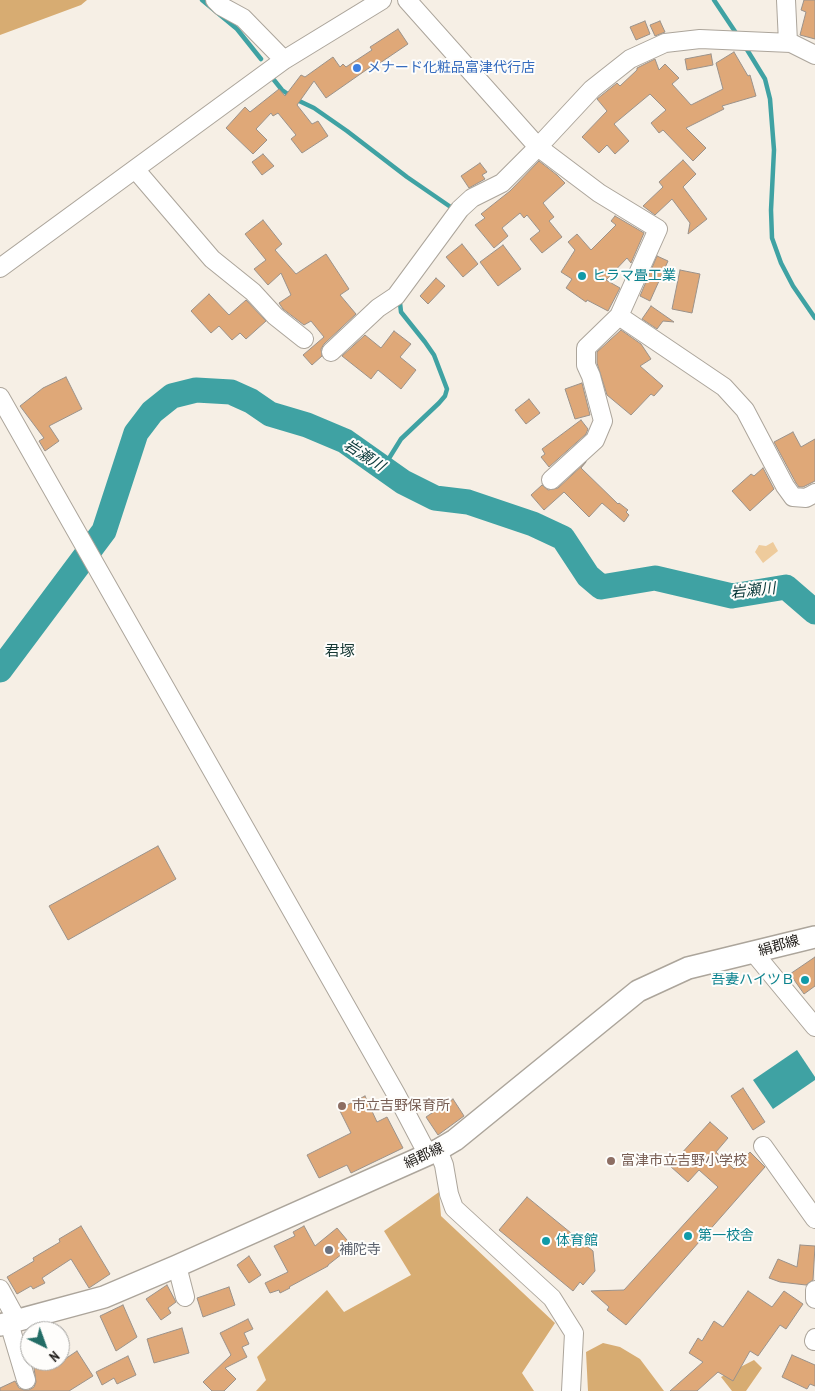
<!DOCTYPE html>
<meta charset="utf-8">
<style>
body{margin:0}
#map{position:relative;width:815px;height:1391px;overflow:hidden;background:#f6efe5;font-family:"PT Sans Narrow",sans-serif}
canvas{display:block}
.north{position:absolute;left:20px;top:1321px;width:50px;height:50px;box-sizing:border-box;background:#fefdfb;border:1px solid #a4a3a0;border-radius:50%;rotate:138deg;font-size:14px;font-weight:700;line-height:20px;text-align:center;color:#1e1b18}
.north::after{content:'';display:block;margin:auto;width:18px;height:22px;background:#226c65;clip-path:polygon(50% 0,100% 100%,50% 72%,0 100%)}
</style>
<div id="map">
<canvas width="815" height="1391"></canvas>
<div class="north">N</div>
</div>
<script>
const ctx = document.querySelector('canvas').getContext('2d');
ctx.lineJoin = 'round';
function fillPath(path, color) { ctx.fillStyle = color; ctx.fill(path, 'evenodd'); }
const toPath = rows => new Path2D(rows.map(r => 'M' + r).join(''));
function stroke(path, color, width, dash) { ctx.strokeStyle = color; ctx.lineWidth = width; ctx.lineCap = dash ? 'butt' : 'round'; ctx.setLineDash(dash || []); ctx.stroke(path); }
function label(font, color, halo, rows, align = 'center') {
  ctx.font = font + ' "PT Sans Narrow","Noto Sans JP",sans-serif'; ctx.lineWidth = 4; ctx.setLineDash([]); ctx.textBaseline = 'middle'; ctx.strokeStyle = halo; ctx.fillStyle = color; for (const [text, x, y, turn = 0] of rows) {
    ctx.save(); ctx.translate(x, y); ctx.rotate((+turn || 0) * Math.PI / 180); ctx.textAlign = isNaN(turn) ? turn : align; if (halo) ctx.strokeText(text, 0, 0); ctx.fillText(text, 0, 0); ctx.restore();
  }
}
fillPath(toPath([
 [773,542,778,551,763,563,755,552,759,545,766,546]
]), '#eecb9c');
fillPath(toPath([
 [0,0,87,0,81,5,0,35],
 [439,1192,441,1216,555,1323,522,1373,534,1391,256,1391,266,1380,257,1357,327,1290,344,1312,411,1275,384,1231],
 [603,1343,620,1347,640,1359,664,1391,588,1391,586,1352],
 [754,1360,762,1368,746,1391,732,1391,721,1377]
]), '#d7ac72');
fillPath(toPath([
 [797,1050,815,1077,815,1080,773,1109,753,1080]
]), '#3fa2a3');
stroke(toPath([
 [202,0,237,29,261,59],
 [714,0,738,36],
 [746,48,765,79,770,99,774,150,771,210,772,238,781,263,793,286,815,318],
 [274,80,282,90,295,99,314,108,347,131,407,177,455,210],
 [383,468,401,439,439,403,445,396,447,389,434,355,425,342,401,312,400,303,402,299]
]), '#3fa2a3', 4.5);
stroke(toPath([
 [0,670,104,531,136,433,152,412,172,396,196,390,231,392,251,401,270,414,307,425,345,441,403,482,435,498,468,502,533,524,563,538,588,576,601,587,655,578,732,596,786,587,815,612]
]), '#3fa2a3', 25);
const building = toPath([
 [804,0,815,0,815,39,800,35,806,12,801,10,804,0],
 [645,21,650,34,636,40,630,27,645,21],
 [660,21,665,32,655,36,650,25,660,21],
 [398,29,408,44,380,63,379,61,326,98,314,81,297,105,312,124,318,121,328,136,302,153,291,139,296,135,278,113,273,116,271,113,256,129,267,140,253,154,226,128,245,107,250,112,279,89,285,96,301,75,305,77,333,57,340,67,343,64,346,67,372,50,370,47,398,29],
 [734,52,748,76,750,75,756,96,722,106,724,109,686,128,706,148,693,161,663,130,659,133,651,123,666,110,650,94,614,124,629,141,615,154,607,145,599,153,582,137,607,111,597,99,617,83,620,86,637,70,637,68,655,59,659,70,665,64,679,78,672,84,691,105,723,89,716,63,734,52],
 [711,54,713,65,687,70,685,59,711,54],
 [263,154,274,166,262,175,252,162,263,154],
 [683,160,696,174,683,187,707,219,688,234,690,223,672,199,655,215,643,206,663,187,659,182,683,160],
 [539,161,557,175,565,183,543,203,554,217,549,221,562,237,542,253,530,239,540,231,527,215,524,218,520,213,502,228,508,236,494,248,475,225,485,218,481,214,510,191,539,161],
 [480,163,487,172,482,175,485,179,469,188,461,176,480,163],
 [615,216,644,233,631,263,627,258,606,280,620,288,608,311,587,300,586,302,566,288,572,279,561,272,575,250,568,242,577,234,591,250,616,225,611,221,615,216],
 [263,220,282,244,275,250,296,274,326,254,349,289,340,295,356,314,324,344,321,349,322,356,312,365,303,355,324,337,311,321,304,325,283,309,279,303,291,295,281,273,268,285,254,269,266,260,245,234,263,220],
 [462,244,478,264,463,277,446,257,462,244],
 [503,245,521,269,498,286,480,262,503,245],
 [657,256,668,261,650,301,640,296,657,256],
 [680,270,700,274,692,313,672,309,680,270],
 [436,278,445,286,428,304,420,296,436,278],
 [209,294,229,315,246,300,266,321,246,339,240,333,232,340,219,326,211,333,191,311,209,294],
 [651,306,674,322,663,321,657,329,642,319,651,306],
 [621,330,641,344,651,359,640,366,663,386,654,396,651,394,631,415,607,395,597,363,597,352,621,330],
 [394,331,411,344,400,357,416,370,401,389,378,370,371,379,342,356,365,335,381,348,394,331],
 [66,377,82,409,49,426,59,441,45,451,39,441,44,438,20,406,43,388,66,377],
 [582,383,590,415,575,419,565,389,582,383],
 [529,399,540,413,526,424,515,410,529,399],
 [581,420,588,429,586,434,549,467,541,457,545,454,542,449,581,420],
 [793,432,801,447,815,439,815,481,803,487,799,487,796,483,774,442,793,432],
 [586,462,581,468,618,504,619,503,628,510,626,512,629,515,624,522,602,503,589,517,564,492,544,510,531,495,542,485,548,490,558,488,586,462],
 [763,468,774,489,750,511,732,491,751,474,754,476,763,468],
 [158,846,176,879,68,940,49,906,158,846],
 [815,957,815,986,804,994,790,974,815,957],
 [743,1088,765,1122,753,1130,731,1096,743,1088],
 [365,1096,377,1122,387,1117,403,1148,351,1173,347,1165,319,1178,307,1155,351,1133,339,1109,365,1096],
 [453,1099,464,1116,438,1135,426,1117,453,1099],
 [710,1122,728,1138,716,1152,734,1169,750,1152,765,1167,626,1325,607,1310,609,1307,591,1291,624,1290,718,1187,699,1170,688,1182,670,1166,710,1122],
 [527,1197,593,1251,595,1271,583,1285,580,1282,573,1291,499,1230,527,1197],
 [81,1226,110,1274,89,1288,71,1259,42,1278,45,1283,33,1289,31,1286,17,1294,7,1277,34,1261,33,1258,60,1242,59,1239,81,1226],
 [304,1226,315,1246,337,1228,352,1246,328,1265,328,1266,289,1287,290,1288,280,1293,279,1290,270,1293,265,1283,288,1272,274,1246,295,1236,293,1232,304,1226],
 [800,1245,815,1246,813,1280,806,1285,780,1282,769,1278,778,1259,797,1267,800,1245],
 [249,1256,261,1275,249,1283,237,1265,249,1256],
 [167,1285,176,1302,168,1308,171,1313,161,1320,146,1299,167,1285],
 [229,1287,235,1305,203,1317,197,1298,229,1287],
 [748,1291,772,1307,784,1291,803,1304,786,1329,780,1325,758,1356,750,1351,733,1381,718,1372,697,1391,670,1391,703,1362,689,1353,698,1338,702,1341,714,1321,723,1327,748,1291],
 [123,1305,137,1337,116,1351,100,1316,123,1305],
 [248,1319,253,1329,244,1333,249,1344,242,1347,247,1357,225,1368,236,1379,224,1391,212,1391,203,1382,231,1355,220,1333,248,1319],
 [182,1328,189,1353,154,1363,147,1339,182,1328],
 [77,1351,93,1376,69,1391,0,1391,0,1388,15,1381,19,1388,24,1390,29,1390,34,1387,36,1382,34,1368,54,1361,62,1361,77,1351],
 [792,1355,815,1365,815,1386,810,1384,807,1389,782,1377,792,1355],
 [128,1356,136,1375,117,1384,114,1378,102,1385,96,1372,128,1356]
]);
fillPath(building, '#dfa878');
stroke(building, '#9b928a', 1);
const minor = toPath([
 [215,0,221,6,243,18,284,60],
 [407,0,538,147,592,89,630,59,665,43,700,39,791,43,815,55],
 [786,0,788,42],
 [135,169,212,259,253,292,275,316,304,339],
 [0,268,284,60,382,0],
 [331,352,378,308,396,296,460,209,472,198,502,183,538,147,599,193,658,229,619,316,724,387,745,410,785,486,793,497,806,498,815,493],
 [0,397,396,1094,428,1155],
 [551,480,595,440,603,421,591,376,586,365,586,348,619,316],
 [754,953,815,1027],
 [763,1146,815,1219],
 [438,1150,444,1165,449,1194,454,1208,552,1298,574,1333,571,1391],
 [177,1266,185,1297],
 [0,1289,17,1320],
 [815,1290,815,1299],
 [9,1323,26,1380],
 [814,1341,815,1338]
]);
const major = toPath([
 [0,1325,104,1297,177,1266,438,1150,455,1140,638,991,688,968,815,937]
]);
stroke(minor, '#aca59b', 20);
stroke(major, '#aca59b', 24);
stroke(minor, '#fff', 18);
stroke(major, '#fff', 21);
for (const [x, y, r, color] of [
 [357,68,5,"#3f7fe0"],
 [582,276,5,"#0f9aa8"],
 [805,980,5,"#0f9aa8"],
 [342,1106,5,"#8d6e63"],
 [611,1161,5,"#8d6e63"],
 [688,1236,5,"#0f9aa8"],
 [546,1241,5,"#0f9aa8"],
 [329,1250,5,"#6b7280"]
]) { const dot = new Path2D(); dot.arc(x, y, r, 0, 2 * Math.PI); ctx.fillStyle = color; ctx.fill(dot); stroke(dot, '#fefdfb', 2); }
label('14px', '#366cbe', '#fefdfb', [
 ["メナード化粧品富津代行店",367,68]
], 'left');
label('14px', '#0d838f', '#fefdfb', [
 ["ヒラマ畳工業",592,276],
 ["吾妻ハイツＢ",795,980,"right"],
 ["第一校舎",698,1236],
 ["体育館",556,1241]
], 'left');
label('14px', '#1e1b18', '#fefdfb', [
 ["絹郡線",779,946,-16],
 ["絹郡線",424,1156,-25]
]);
label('14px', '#785e54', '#fefdfb', [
 ["市立吉野保育所",352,1106],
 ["富津市立吉野小学校",621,1161]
], 'left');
label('14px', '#5b616d', '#fefdfb', [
 ["補陀寺",339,1250]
], 'left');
label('italic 15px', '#083839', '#fefdfb', [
 ["岩瀬川",364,456,33],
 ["岩瀬川",753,591,-6]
]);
label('15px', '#163834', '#fefdfb', [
 ["君塚",340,652]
]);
</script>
